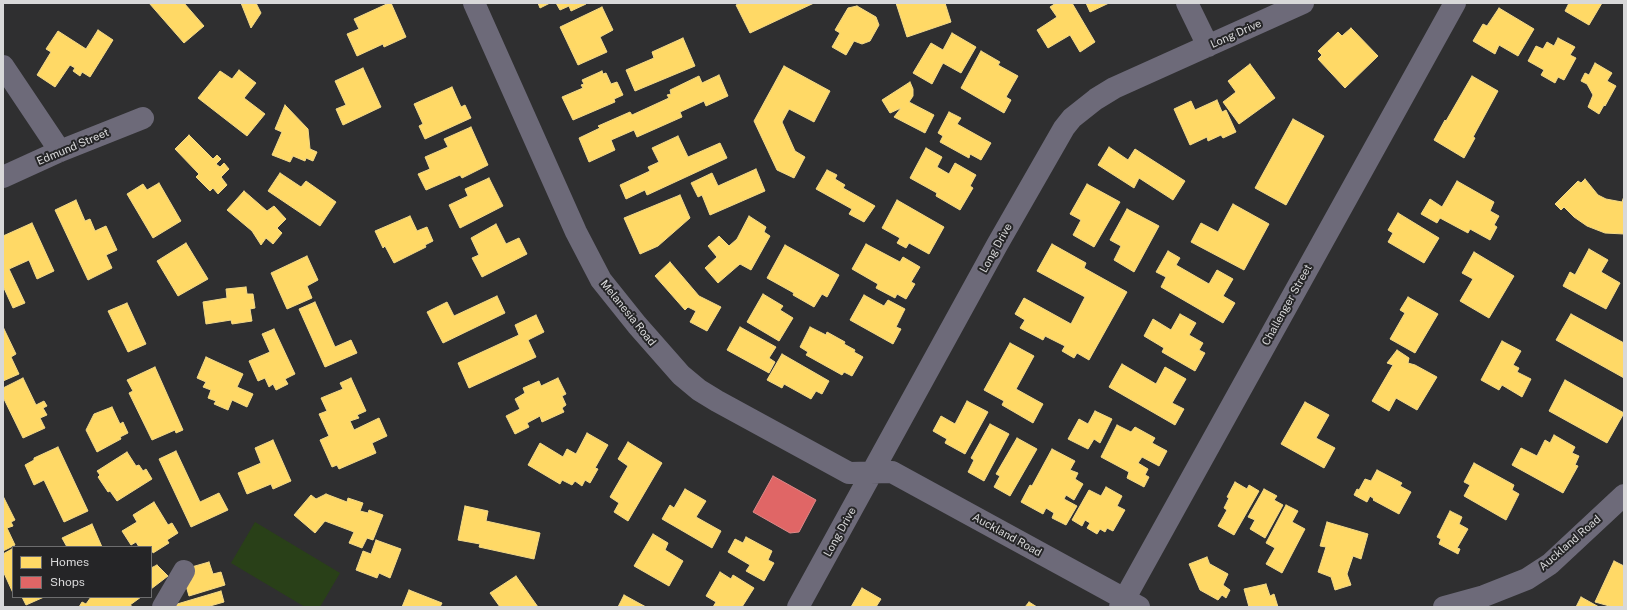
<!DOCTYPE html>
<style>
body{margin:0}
#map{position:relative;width:1627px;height:610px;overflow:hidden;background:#2f2f30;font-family:"Public Sans",sans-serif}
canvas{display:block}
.frame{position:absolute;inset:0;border:4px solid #d8d8d9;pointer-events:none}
.legend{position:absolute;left:12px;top:546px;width:140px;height:52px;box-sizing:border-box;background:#252527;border:1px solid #6d6d6e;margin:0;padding:5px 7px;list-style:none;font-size:12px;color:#d8d8d9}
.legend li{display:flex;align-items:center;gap:8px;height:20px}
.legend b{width:20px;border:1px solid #6d6d6e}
</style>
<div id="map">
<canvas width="1627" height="610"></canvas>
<div class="frame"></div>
<ul class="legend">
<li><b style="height:11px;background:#ffd966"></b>Homes</li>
<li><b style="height:11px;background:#e06666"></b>Shops</li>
</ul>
</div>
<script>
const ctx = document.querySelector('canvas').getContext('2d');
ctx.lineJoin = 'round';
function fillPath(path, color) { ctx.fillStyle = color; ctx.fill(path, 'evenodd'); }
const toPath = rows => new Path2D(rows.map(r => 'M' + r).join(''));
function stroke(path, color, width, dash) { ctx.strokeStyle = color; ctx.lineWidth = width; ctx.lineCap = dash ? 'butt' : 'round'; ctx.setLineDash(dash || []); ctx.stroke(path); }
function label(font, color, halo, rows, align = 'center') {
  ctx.font = font + ' "Public Sans",sans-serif'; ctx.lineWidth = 4; ctx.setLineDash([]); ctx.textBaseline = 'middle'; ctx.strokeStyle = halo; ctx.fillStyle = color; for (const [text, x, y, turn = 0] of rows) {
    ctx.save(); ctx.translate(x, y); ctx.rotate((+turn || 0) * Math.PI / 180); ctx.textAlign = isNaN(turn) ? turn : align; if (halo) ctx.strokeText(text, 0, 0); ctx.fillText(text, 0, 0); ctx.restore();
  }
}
fillPath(toPath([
 [255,522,340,573,320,607,305,607,231,563]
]), '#294018');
const homes = toPath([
 [149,3,184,3,204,26,184,43,149,3],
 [241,3,256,3,261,13,251,28,241,3],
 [389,3,391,3,406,37,384,47,383,44,357,56,347,34,359,29,354,19,389,3],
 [538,3,550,3,540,8,538,3],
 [556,3,585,3,586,4,571,11,569,6,560,10,556,3],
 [740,3,814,3,750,33,736,5,740,3],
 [896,3,945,3,951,22,907,37,896,3],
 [1056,3,1072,3,1095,42,1080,52,1070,35,1048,48,1037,30,1057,17,1050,7,1056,3],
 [1086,3,1109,3,1090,12,1086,3],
 [1569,3,1602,3,1589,25,1565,11,1569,3],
 [857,6,876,17,879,25,870,41,862,44,854,41,846,55,832,47,840,33,835,30,848,8,857,6],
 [602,7,613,30,600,37,607,52,578,65,560,27,602,7],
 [1499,8,1534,29,1518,56,1499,45,1495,54,1473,41,1483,24,1487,26,1499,8],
 [1351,28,1378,56,1345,88,1318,59,1322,55,1318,51,1338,32,1342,36,1351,28],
 [98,30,113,40,90,77,82,72,80,76,73,71,75,68,70,65,55,87,37,75,51,52,46,49,58,31,86,49,98,30],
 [952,33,976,47,961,73,943,63,932,84,913,73,931,43,943,50,952,33],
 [683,38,695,66,635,91,626,70,654,58,652,52,683,38],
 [1558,38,1575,47,1570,55,1576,58,1564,80,1558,77,1555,83,1541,75,1544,70,1528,61,1536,46,1543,49,1547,42,1554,46,1558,38],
 [981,51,1000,62,998,65,1018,76,1006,97,1011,100,1004,113,961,88,981,51],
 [1595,63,1612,73,1607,81,1616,86,1605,106,1604,105,1599,114,1588,107,1593,95,1587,84,1581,81,1585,73,1589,75,1595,63],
 [1250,64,1275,98,1239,124,1223,102,1236,92,1228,81,1250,64],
 [784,66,830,91,814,122,789,109,782,122,795,151,805,157,794,178,777,170,754,121,784,66],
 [363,68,381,107,343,125,336,109,346,105,335,81,363,68],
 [239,70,256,83,244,98,265,114,247,136,198,98,220,71,232,79,239,70],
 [602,71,603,74,606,73,611,84,617,82,623,95,614,99,615,102,573,120,562,97,583,88,581,85,584,84,582,80,602,71],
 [719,75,728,96,706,106,704,101,680,112,682,117,637,137,634,130,611,140,615,150,589,162,579,138,600,128,598,126,630,112,632,115,669,98,667,95,671,94,670,90,699,76,702,83,719,75],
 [1472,76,1498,91,1473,137,1475,138,1464,158,1434,140,1445,120,1446,121,1472,76],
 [910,82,913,89,913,96,909,102,934,115,925,133,894,117,901,108,890,113,882,100,910,82],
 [452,87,461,107,465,105,471,118,425,139,419,126,423,124,414,104,452,87],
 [1217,100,1222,112,1226,110,1236,132,1223,138,1221,135,1208,141,1207,137,1190,145,1174,109,1191,101,1195,110,1217,100],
 [285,105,308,129,310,149,317,152,313,161,306,158,305,161,293,156,290,162,272,155,282,132,275,129,285,105],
 [949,112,961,118,957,124,991,143,981,160,970,154,969,158,940,142,943,136,938,133,949,112],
 [1293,119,1324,136,1286,205,1255,188,1293,119],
 [471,127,488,165,462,178,460,175,426,190,418,174,430,169,425,157,448,147,444,139,471,127],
 [189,135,213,159,217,155,221,159,216,164,220,167,224,163,229,169,221,177,227,185,218,194,213,188,210,191,196,177,199,174,175,149,189,135],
 [678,136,688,157,720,143,727,158,647,195,645,190,626,199,620,185,650,171,648,167,659,162,652,148,678,136],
 [1109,147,1128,160,1135,149,1185,181,1173,200,1139,178,1134,188,1098,165,1109,147],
 [926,148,942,157,937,167,949,174,955,163,976,175,970,186,973,188,960,210,936,196,937,193,910,178,926,148],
 [756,169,765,191,710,215,702,195,698,197,691,183,712,173,718,186,756,169],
 [827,170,837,175,835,179,845,185,843,188,875,206,864,222,849,214,852,209,816,189,827,170],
 [280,173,301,187,306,181,336,202,320,226,268,191,280,173],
 [489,178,503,206,460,228,449,205,468,196,465,189,489,178],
 [1585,179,1598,195,1606,199,1622,202,1624,196,1624,234,1605,233,1587,226,1574,217,1564,207,1561,210,1555,204,1578,181,1581,183,1585,179],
 [1457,181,1494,202,1490,211,1499,216,1494,225,1497,227,1490,240,1470,229,1468,233,1440,218,1437,223,1421,214,1430,199,1442,207,1457,181],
 [159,183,181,221,153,238,127,194,143,184,147,190,159,183],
 [1087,184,1120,202,1094,247,1073,235,1081,220,1070,214,1087,184],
 [244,191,267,211,274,206,286,219,277,228,282,233,273,244,266,238,261,245,252,231,227,210,244,191],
 [680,195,690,218,658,246,640,254,624,218,680,195],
 [76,200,85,221,90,219,95,231,106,226,117,250,106,255,112,268,88,280,55,210,76,200],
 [897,200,944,227,929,254,909,243,906,248,897,243,900,238,882,228,897,200],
 [1233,204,1269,224,1244,270,1191,242,1201,223,1218,232,1233,204],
 [1127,209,1159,226,1134,272,1114,260,1121,246,1110,240,1127,209],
 [1398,213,1439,238,1424,263,1388,242,1393,233,1388,230,1398,213],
 [410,216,417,231,427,227,433,241,425,245,426,247,394,263,385,246,383,248,375,231,410,216],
 [749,216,766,227,764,232,770,236,751,270,740,264,718,283,705,268,717,257,708,246,719,236,729,246,737,239,749,216],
 [32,223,54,271,37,279,29,260,9,269,25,303,13,308,3,286,3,236,32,223],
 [496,224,506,244,519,238,527,254,482,277,472,258,479,255,471,238,496,224],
 [186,243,208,279,178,296,157,261,186,243],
 [866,244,900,262,903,257,920,267,911,282,915,284,906,299,897,294,895,298,876,288,878,284,852,269,866,244],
 [1052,244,1086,263,1084,268,1127,292,1089,360,1077,353,1074,358,1062,351,1065,346,1045,336,1043,340,1020,328,1025,320,1015,314,1024,298,1071,324,1085,297,1037,271,1052,244],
 [785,245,839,275,827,297,822,294,814,307,793,295,794,293,767,278,785,245],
 [1589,249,1608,260,1601,272,1620,283,1606,309,1563,286,1570,272,1575,275,1589,249],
 [1168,251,1180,258,1176,265,1209,284,1217,270,1233,279,1223,296,1235,303,1223,323,1161,287,1166,277,1156,272,1168,251],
 [1474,252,1514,276,1489,318,1460,301,1473,279,1462,273,1474,252],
 [307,256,318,280,307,286,312,298,287,309,271,273,307,256],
 [670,262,699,296,721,307,707,331,690,322,696,311,688,307,685,310,655,276,670,262],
 [246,287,247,294,253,294,255,308,250,309,252,321,232,324,231,320,206,324,203,302,227,298,226,289,246,287],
 [763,294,783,306,780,310,793,318,779,341,747,322,763,294],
 [864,295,884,306,888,300,905,309,896,327,901,329,893,344,850,320,864,295],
 [497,296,505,313,443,343,427,312,447,302,454,316,497,296],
 [1408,297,1438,314,1415,353,1390,339,1405,313,1400,310,1408,297],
 [315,302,335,347,351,340,357,353,325,367,299,309,315,302],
 [127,303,146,344,128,352,108,311,127,303],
 [1180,314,1196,323,1189,335,1203,343,1199,350,1205,353,1195,371,1162,352,1164,348,1144,336,1153,319,1171,330,1180,314],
 [1571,314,1624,343,1624,378,1556,340,1571,314],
 [536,315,544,332,528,340,536,357,469,388,458,363,519,335,515,325,536,315],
 [740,327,776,347,769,358,775,362,769,373,727,350,740,327],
 [810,327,826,335,827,332,845,342,844,344,855,350,854,352,863,357,852,376,844,372,842,375,806,355,808,352,800,347,810,327],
 [4,329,16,354,11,357,19,374,3,381,3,330,4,329],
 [274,329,295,374,285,379,288,384,276,390,273,384,269,387,265,378,258,381,249,361,270,352,262,334,274,329],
 [1502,341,1521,351,1513,365,1519,368,1517,372,1531,379,1522,397,1502,385,1499,390,1481,380,1502,341],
 [1010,343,1034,356,1016,389,1043,404,1033,423,1002,405,1004,401,984,390,1010,343],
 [1397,350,1409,358,1408,363,1415,365,1437,377,1417,410,1396,398,1389,411,1372,401,1393,365,1387,363,1397,350],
 [782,354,829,381,822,394,816,391,811,399,784,384,782,388,767,380,782,354],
 [206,357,243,374,237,387,253,394,247,407,232,400,228,410,214,404,216,401,208,398,211,390,203,387,206,382,197,378,206,357],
 [1122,364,1156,384,1165,367,1186,379,1172,403,1184,409,1175,425,1109,387,1122,364],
 [155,367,183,430,176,433,175,430,152,440,129,393,133,391,127,380,155,367],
 [23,378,36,405,44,401,47,406,43,408,47,415,40,418,45,428,23,438,3,397,3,388,23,378],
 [351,378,366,411,357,415,359,418,350,421,354,430,379,418,387,436,372,443,376,453,339,469,337,465,332,467,320,440,329,436,319,414,327,411,321,398,343,389,340,383,351,378],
 [558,378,566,394,562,396,566,405,562,408,564,412,542,422,540,416,527,423,529,427,515,434,506,416,520,409,515,399,525,393,523,388,539,381,541,386,558,378],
 [1565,380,1624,413,1607,443,1549,411,1565,380],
 [967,401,988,412,965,454,945,443,947,439,933,431,941,416,955,424,967,401],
 [1305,402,1329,415,1316,438,1335,448,1324,468,1281,444,1305,402],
 [112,407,120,424,123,422,128,433,120,437,121,439,97,452,86,430,94,414,112,407],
 [1095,411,1112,419,1100,443,1094,439,1088,449,1068,439,1079,419,1088,424,1095,411],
 [990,424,1009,434,984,481,968,472,974,460,971,458,990,424],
 [1117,425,1131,432,1135,427,1155,438,1152,443,1167,451,1159,466,1142,457,1138,463,1148,469,1145,475,1149,477,1144,487,1127,478,1129,472,1101,457,1117,425],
 [587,433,608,445,595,468,598,469,590,483,585,480,582,486,575,481,572,485,562,480,560,484,528,465,540,443,563,457,567,449,576,454,587,433],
 [1554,435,1575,447,1572,453,1579,456,1575,465,1578,466,1563,493,1512,465,1521,448,1537,456,1545,440,1550,443,1554,435],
 [1017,438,1037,449,1010,496,994,487,1000,476,996,474,1017,438],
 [273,440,291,481,273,489,271,484,247,494,238,473,261,463,255,448,273,440],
 [628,442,662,463,628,521,614,512,619,503,610,497,628,466,618,459,628,442],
 [58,447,88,511,64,522,44,480,34,485,25,465,34,460,34,458,58,447],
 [1052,449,1075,461,1070,470,1078,473,1075,479,1083,484,1074,500,1066,495,1064,499,1077,506,1066,525,1052,518,1054,513,1046,508,1043,514,1021,502,1030,485,1032,486,1052,449],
 [176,451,200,502,219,493,228,510,191,527,159,459,176,451],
 [127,452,136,466,139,465,143,471,146,469,152,479,117,501,110,491,108,492,98,477,100,475,97,471,127,452],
 [1474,463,1514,485,1512,490,1519,494,1506,520,1464,496,1470,485,1464,482,1474,463],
 [1377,470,1402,483,1400,486,1411,492,1399,514,1373,500,1374,499,1370,496,1367,502,1354,495,1357,489,1359,490,1365,479,1371,481,1377,470],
 [1235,482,1247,489,1249,485,1259,491,1234,535,1218,526,1227,510,1224,508,1229,498,1227,497,1235,482],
 [1106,487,1122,496,1117,506,1125,510,1113,531,1107,528,1105,532,1100,529,1097,534,1087,528,1090,523,1085,520,1082,526,1072,520,1089,490,1101,496,1106,487],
 [685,489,706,501,696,517,721,531,712,548,662,519,670,505,674,508,685,489],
 [1264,489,1277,496,1274,500,1283,505,1265,538,1250,529,1255,520,1248,517,1264,489],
 [326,494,347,502,348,498,363,503,360,511,368,513,369,510,383,515,373,540,367,538,362,548,349,543,354,532,325,521,315,533,294,515,311,495,316,499,326,494],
 [3,496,15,520,11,522,13,526,7,528,15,545,3,551,3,496],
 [154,502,168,525,172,523,178,533,167,540,169,543,153,553,151,547,139,547,136,542,131,545,122,531,137,522,133,515,154,502],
 [1286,505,1298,511,1292,522,1305,529,1282,573,1266,564,1275,548,1266,543,1286,505],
 [465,506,488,511,486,521,540,533,534,559,479,547,480,544,458,540,465,506],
 [1450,511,1462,517,1459,524,1468,529,1457,548,1460,549,1458,554,1439,544,1441,539,1437,537,1450,511],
 [1327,522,1368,534,1361,559,1353,556,1347,574,1351,585,1335,590,1331,577,1318,572,1326,547,1320,546,1327,522],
 [92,524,102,547,67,547,62,538,92,524],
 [653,534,668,543,665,550,683,561,669,586,634,566,653,534],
 [746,537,772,551,768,560,774,563,764,581,746,571,750,565,728,552,735,539,743,543,746,537],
 [376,540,401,549,390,578,379,573,377,578,356,570,363,551,371,554,376,540],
 [12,549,13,551,13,593,3,571,3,554,12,549],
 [1207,557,1210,565,1210,564,1228,574,1223,585,1230,590,1226,598,1222,595,1218,600,1200,590,1189,564,1207,557],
 [1614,561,1624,566,1624,607,1613,607,1595,602,1614,561],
 [209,562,213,574,221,572,225,585,189,596,185,582,192,580,188,568,209,562],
 [157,565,168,576,151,589,151,568,157,565],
 [720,572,731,579,733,575,754,588,742,607,713,607,716,602,706,596,720,572],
 [516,576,538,607,500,607,490,593,516,576],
 [1266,584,1270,596,1274,594,1278,607,1249,607,1244,589,1266,584],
 [862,588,881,599,876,607,851,607,862,588],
 [409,590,442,603,440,607,402,607,409,590],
 [221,591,224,602,210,606,211,607,167,607,221,591],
 [624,595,646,607,618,607,624,595],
 [22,597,44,597,26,605,22,597],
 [91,597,141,597,130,605,133,607,79,607,82,602,86,604,91,597],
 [1581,597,1599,607,1576,607,1581,597],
 [1029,602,1037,607,1025,607,1029,602]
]);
fillPath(homes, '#ffd966');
stroke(homes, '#f3d988', 1);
const shops = toPath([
 [773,476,816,500,799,532,790,533,753,512,773,476]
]);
fillPath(shops, '#e06666');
stroke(shops, '#de8888', 1);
stroke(toPath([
 [474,3,576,232,601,280,637,325,681,375,699,390,717,401,849,473,892,472,1139,607],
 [1187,3,1208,46],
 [3,66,60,151],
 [3,177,60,151,143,118],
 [163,607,184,571],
 [798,607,997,245,1064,128,1072,118,1096,99,1114,88,1303,3],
 [1120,607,1455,3],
 [1444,607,1484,596,1527,579,1550,564,1624,495]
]), '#6d6a79', 22);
label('11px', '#d8d8d9', '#252527', [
 ["Long Drive",1236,34,-24],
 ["Edmund Street",73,147,-23],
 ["Long Drive",996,248,-61],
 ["Challenger Street",1287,305,-61],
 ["Melanesia Road",628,313,51],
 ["Long Drive",840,532,-61],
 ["Auckland Road",1007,535,29],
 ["Auckland Road",1570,543,-41]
]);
</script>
